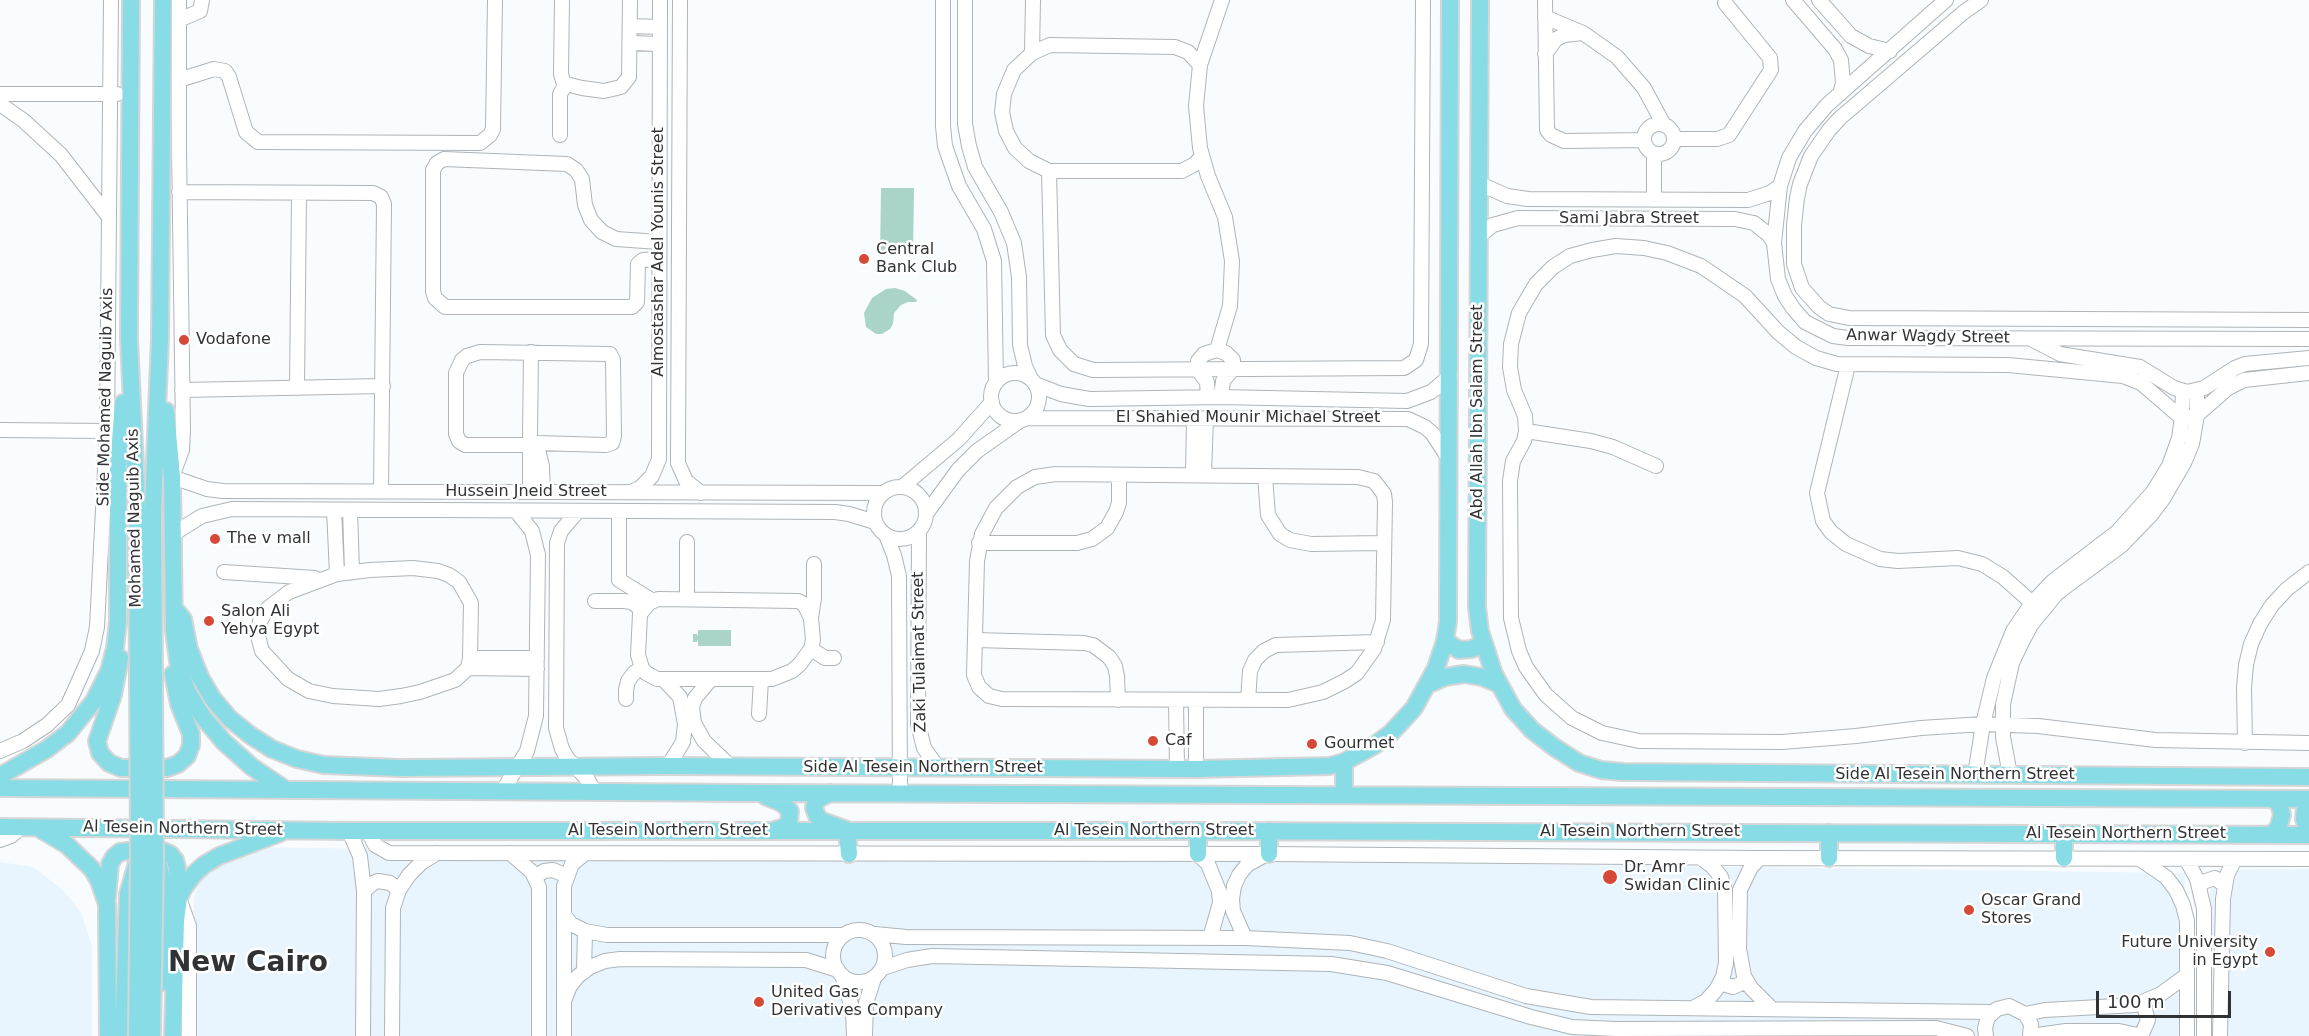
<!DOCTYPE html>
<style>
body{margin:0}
#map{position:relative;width:2309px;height:1036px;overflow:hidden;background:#f9fcff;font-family:"DejaVu Sans",sans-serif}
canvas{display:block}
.scale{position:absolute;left:2096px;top:991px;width:135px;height:27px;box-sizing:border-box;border:3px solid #303234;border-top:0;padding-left:8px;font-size:18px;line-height:21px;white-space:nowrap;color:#303234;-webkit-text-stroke:4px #fff;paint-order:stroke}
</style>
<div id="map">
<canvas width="2309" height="1036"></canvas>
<div class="scale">100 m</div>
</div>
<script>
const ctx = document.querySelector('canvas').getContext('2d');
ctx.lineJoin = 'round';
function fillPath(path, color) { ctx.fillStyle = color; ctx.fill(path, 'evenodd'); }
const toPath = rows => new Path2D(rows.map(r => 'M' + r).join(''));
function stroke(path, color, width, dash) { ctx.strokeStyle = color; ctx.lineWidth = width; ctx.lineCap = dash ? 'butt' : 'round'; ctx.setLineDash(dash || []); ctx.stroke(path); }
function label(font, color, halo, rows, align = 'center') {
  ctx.font = font + ' "DejaVu Sans",sans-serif'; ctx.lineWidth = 5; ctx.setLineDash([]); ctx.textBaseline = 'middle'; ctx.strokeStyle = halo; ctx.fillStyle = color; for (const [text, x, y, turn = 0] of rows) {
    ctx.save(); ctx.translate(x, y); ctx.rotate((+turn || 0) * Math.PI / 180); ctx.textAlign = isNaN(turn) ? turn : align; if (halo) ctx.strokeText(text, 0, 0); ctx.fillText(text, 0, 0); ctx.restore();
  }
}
fillPath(toPath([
 [243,847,2185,873,2182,1036,192,1036,194,896,207,866],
 [0,862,33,867,63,890,81,912,92,946,92,1036,0,1036],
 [2309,869,2309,1036,2207,1036,2210,870]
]), '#e8f5fe');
fillPath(toPath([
 [881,188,914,188,913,255,880,255],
 [886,289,895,288,905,291,917,300,916,302,908,302,901,305,894,313,893,324,890,329,882,334,876,334,866,327,864,313,872,298],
 [698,630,731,630,731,646,698,646,698,639,697,642,693,642,693,634,697,634,698,637]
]), '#abd4c8');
const minor = toPath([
 [179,0,179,149,183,429,182,450,172,477,207,489,223,491,883,493],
 [562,0,561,74,563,81,566,84,582,88,604,91,621,87,629,77,630,0],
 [680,0,678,463,686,481,701,493],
 [943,0,943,126,945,146,959,186,984,229,994,261,996,383],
 [965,0,965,124,969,146,975,167,1001,212,1014,243,1019,277,1020,345,1025,366,1031,379],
 [1545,0,1547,130,1551,135,1564,141,1644,140],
 [1793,0,1835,49,1841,60,1843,83,1840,94],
 [1819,0,1851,36,1869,46,1890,51],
 [1946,0,1827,105,1805,131,1789,158,1780,186,1774,243,1778,279,1785,296,1793,308,1805,322,1833,336,1848,338,2309,339],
 [1981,0,1964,12,1840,118,1829,130,1811,156,1800,184,1797,198,1794,225,1794,264,1802,288,1819,307,1829,314,1849,318,2309,320],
 [1545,17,1583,33,1617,57,1644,88,1664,125],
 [179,20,200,11,202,0],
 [630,26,660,27],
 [630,43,660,44],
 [1032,53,1033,0],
 [1545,54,1556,39,1564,35,1582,33],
 [1200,65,1188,52,1175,47,1050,45,1032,53,1014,70,1004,94,1002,112,1006,131,1015,148,1029,161,1049,171,1182,171,1195,164,1202,156],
 [179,80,214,69,225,71,229,77,246,132,258,142,480,143,490,135,493,129,495,0],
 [0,94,117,94],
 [0,104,24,121,61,155,109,217],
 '1644 139a15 15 0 1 1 30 0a15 15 0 1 1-30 0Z',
 [560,135,560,94,566,84],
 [1674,139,1717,139,1729,135,1771,70,1770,58,1725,3],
 [1049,171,1053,335,1060,350,1074,364,1093,370,1404,368,1416,360,1421,344,1423,0],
 [1478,183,1507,196,1528,199,1748,200,1770,193,1780,186],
 [179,192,373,193,381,197,384,204,381,491],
 [1654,200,1654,154],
 [1479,236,1493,225,1518,218,1735,219,1754,223,1769,235,1774,243],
 [659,242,616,239,602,232,591,220,585,205,582,179,576,170,567,164,444,159,437,163,433,170,433,291,435,298,445,307,632,307,637,302,638,264,643,260,659,259],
 [2031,339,2060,354,2140,367,2174,388,2187,392,2204,388,2235,368,2245,364,2309,358],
 [1217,350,1230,306,1232,261,1225,217,1208,176,1200,148,1196,106,1200,65,1222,0],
 [1848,365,1817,493,1823,521,1831,532,1846,544,1880,559,1898,561,1958,558,1982,564,2003,577,2039,609],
 [2309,373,2244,380,2228,388,2197,415,2188,418,2177,414,2141,383,2123,376,2008,365,1837,364,1816,358,1796,347,1778,332,1745,296,1701,266,1667,253,1644,248,1616,246,1592,250,1570,256,1553,267,1536,284,1519,313,1511,344,1510,367,1514,390,1525,416,1526,431,1524,441,1513,461,1510,481,1511,618,1519,651,1526,667,1546,695,1572,718,1602,733,1639,741,1782,742,1856,736,1921,728,1983,724,2038,726,2156,740,2309,743],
 '991 397a24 24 0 1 1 48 0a24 24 0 1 1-48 0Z',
 [1035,384,1061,394,1089,399,1221,397,1407,401,1431,392,1450,376],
 [297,388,299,193],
 [182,390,383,386],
 [1208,397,1207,382,1198,370,1198,361,1204,354,1217,350,1226,353,1233,360,1232,370,1223,381,1221,397],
 [1027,418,1408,419,1425,427,1432,433,1449,459],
 [0,430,107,431],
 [1526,431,1591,441,1613,447,1656,466],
 [530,437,531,352],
 [523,445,465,445,459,441,456,434,456,373,462,360,467,356,480,352,610,354,613,360,614,436,612,443,606,445,537,443],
 [537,445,542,466,543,492],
 [1056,474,1358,477,1374,481,1384,494,1385,502,1383,620,1374,649,1357,673,1345,681,1323,692,1288,700,1002,699,989,696,979,687,974,675,977,561,982,534,996,508,1017,487,1035,477,1056,474],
 [1193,475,1194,418],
 [1204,475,1206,418],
 [1265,476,1268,515,1280,534,1290,540,1311,544,1384,543],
 '874 513a26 26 0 1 1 52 0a26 26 0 1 1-52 0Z',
 [902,487,959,439,992,402],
 [530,492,530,451],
 [631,492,640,488,652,476,659,459,660,0],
 [334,510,337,574],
 [350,510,352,571],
 [578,511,561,531,557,543,556,728,562,749,567,758,588,780,595,792],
 [619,511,619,580,653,601],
 [926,514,958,470,977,451,1021,420],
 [919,531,918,724,924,748,938,768],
 [173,534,202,516,232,509,835,512,849,514,875,522],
 [886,535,894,555,899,576,900,793],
 [979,543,1077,543,1092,539,1107,528,1116,512,1119,503,1119,475],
 [413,568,438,571,449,575,459,582,471,603,470,658,468,668,455,680,420,692,401,696,379,699,333,696,309,691,288,679,262,651,258,636,260,621,268,608,289,592,337,574,370,570,413,568],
 [224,572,315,578],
 [658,599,798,601,804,604,811,618,813,640,811,649,800,664,792,671,772,679,657,679,646,673,642,668,638,655,640,614,649,603,658,599],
 [687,599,687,542],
 [595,601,624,601,631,602,643,610],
 [811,618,814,598,814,564],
 [975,640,1084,643,1093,645,1109,657,1115,666,1117,676,1118,700],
 [811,649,825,658,834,658],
 [470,658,537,658],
 [468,668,537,669],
 [663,679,680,697,685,724,683,742,668,766],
 [711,679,695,698,692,707,694,723,704,741,731,767],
 [626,699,626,690,628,681,634,673,642,668],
 [1176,700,1177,768],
 [1196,700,1196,769],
 [1248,700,1250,671,1255,660,1264,651,1276,645,1377,642],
 [759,714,761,680],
 [2245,743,2244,688,2246,665,2251,644,2260,624,2272,605,2287,589,2309,572],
 [0,751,23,741,47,725,68,705,92,651,97,627,107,431,111,0],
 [1975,775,1983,724,1994,678,2013,631,2032,603,2053,581,2117,532,2153,492,2169,466,2179,438,2182,417,2183,391],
 [2010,775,2003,737,2003,704,2012,663,2021,644,2031,625,2057,593,2122,545,2151,515,2163,499,2184,463,2192,444,2197,415,2197,391],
 [502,792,527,751,536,716,538,555,532,531,516,511],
 [349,831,360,856,364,891,363,1036],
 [368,831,375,845,389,853,1269,854,1760,858,2309,859],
 [0,840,11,836,21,827],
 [510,853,532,872,539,887,539,1036],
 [1198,854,1208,864,1219,891,1220,903,1210,938],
 [1760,858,1751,867,1740,890,1739,949,1744,976,1751,988,1772,1009],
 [2186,859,2197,879,2204,909,2204,1036],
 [2141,860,2166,877,2176,890,2183,905,2187,921,2187,1036],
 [535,877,544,871,553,870,567,876],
 [2200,887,2203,882,2215,878,2224,885],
 [364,891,373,883,378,881,390,883,399,890],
 [179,898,189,926,189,1036],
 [565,916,571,924,585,931,607,935,843,935],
 '833 956a26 26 0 1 1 52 0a26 26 0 1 1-52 0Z',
 [875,934,906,937,1245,938,1350,943,1387,951,1526,996,1591,1007,1992,1012],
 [1245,938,1233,911,1232,899,1234,886,1239,875,1247,865,1265,855],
 [883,968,907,960,932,956,1331,964,1387,973,1531,1017,1572,1027,1616,1029,1936,1028,1967,1036],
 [584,972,585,931],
 [842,975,853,1011,854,1036],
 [1720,983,1733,987,1747,981],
 [564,1001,570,986,578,976,590,967,605,961,620,959,806,960,838,970],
 [1693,1008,1706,1001,1716,990,1723,977,1726,963,1725,890,1721,877,1712,866,1701,858],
 [2025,1014,2045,1010,2135,1005,2161,994,2187,975],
 [392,1036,393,908,399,890,409,875,421,863,437,853],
 [564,1036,564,886,572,864,584,854],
 [865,1036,866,1003,874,978],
 [1986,1036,1985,1028,1988,1017,1997,1009,2009,1006,2025,1014,2031,1024,2030,1036],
 [2030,1036,2066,1031,2119,1031,2142,1036],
 [2141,1036,2148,1020,2143,1003],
 [2220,1036,2223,899,2227,875,2235,859]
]);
const major = toPath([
 [131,0,129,339,137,509,138,680],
 [1480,0,1477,607,1480,631,1494,674,1513,709,1532,730,1554,747,1579,763,1601,770,1623,772,2309,777],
 [166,411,172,477,174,631,178,661,187,691,203,717,224,742,252,767,286,790],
 [174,608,183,619,189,649,200,677,213,699,229,718,250,735,272,749,297,759,324,765,400,768,668,766,1196,769,1330,766,1344,762,1375,745,1391,733,1414,708,1436,668,1445,641,1448,621,1450,0],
 [1445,641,1459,650,1472,649,1483,643],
 [120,658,113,695,97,741,100,753,109,763,121,768,167,768,178,764,187,756,191,745,191,734,179,704,173,674],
 [154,679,153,509,160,338,163,0],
 [1429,684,1445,677,1464,674,1482,677,1499,684],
 [1344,762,1344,795],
 [0,776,47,749,68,733,94,701,109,671,115,648,118,621,118,466,123,403],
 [0,788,758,793,2309,799],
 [830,793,816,800,814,808,817,816,822,821,847,830,849,854],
 [765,796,782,803,790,811,789,823,784,827,775,830],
 [2309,800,2305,808,2304,819,2309,834],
 [0,827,349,831,1198,831,2309,835],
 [40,829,67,845,92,869,99,881,107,904,108,1036],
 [1198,831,1198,854],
 [1269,831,1269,854],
 [1829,833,1829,858],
 [2064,834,2064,858],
 [2270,835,2278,829,2282,815,2280,806,2274,799],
 [157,859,163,882,163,982],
 [107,898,110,864,114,857,120,852,128,851,163,851,170,854,175,860,177,868,179,897],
 [123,1036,128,894,138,860],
 [173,1036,176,920,179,898,183,889,194,874,204,865,219,856,280,833]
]);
stroke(minor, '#aeb4b8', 16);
stroke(major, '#d6d6d6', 20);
stroke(minor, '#fff', 14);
stroke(major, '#88dce5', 16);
const majorBridge = toPath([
 [137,1036,139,856,138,680],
 [152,1036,155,856,154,679]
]);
stroke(majorBridge, '#d6d6d6', 20, []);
stroke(majorBridge, '#88dce5', 16);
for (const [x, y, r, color] of [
 [864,259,6,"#d64936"],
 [184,340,6,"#d64936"],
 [215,539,6,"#d64936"],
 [209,621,6,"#d64936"],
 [1153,741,6,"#d64936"],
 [1312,744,6,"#d64936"],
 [1610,877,8,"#d64936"],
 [1969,910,6,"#d64936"],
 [2270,952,6,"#d64936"],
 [759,1002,6,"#d64936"]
]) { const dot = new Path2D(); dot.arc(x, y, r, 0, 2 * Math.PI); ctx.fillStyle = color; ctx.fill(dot); stroke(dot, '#fff', 2); }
label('16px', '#303234', '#fff', [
 ["Sami Jabra Street",1629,219],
 ["Almostashar Adel Younis Street",659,252,-90],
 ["Anwar Wagdy Street",1928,337,1],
 ["Side Mohamed Naguib Axis",106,397,-89],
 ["Abd Allah Ibn Salam Street",1478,412,-90],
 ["El Shahied Mounir Michael Street",1248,418],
 ["Hussein Jneid Street",526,492],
 ["Mohamed Naguib Axis",135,518,-91],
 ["Zaki Tulaimat Street",920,652,-91],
 ["Side Al Tesein Northern Street",923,768],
 ["Side Al Tesein Northern Street",1955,775],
 ["Al Tesein Northern Street",183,829,1],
 ["Al Tesein Northern Street",668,831],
 ["Al Tesein Northern Street",1154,831],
 ["Al Tesein Northern Street",1640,832],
 ["Al Tesein Northern Street",2126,834]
]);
label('16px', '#303234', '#fff', [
 ["Central",876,250],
 ["Bank Club",876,268],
 ["Vodafone",196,340],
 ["The v mall",227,539],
 ["Salon Ali",221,612],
 ["Yehya Egypt",221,630],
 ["Caf",1165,741],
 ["Gourmet",1324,744],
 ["Dr. Amr",1624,868],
 ["Swidan Clinic",1624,886],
 ["Oscar Grand",1981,901],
 ["Stores",1981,919],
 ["Future University",2258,943,"right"],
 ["in Egypt",2258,961,"right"],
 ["United Gas",771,993],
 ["Derivatives Company",771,1011]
], 'left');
label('bold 28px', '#303234', '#fff', [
 ["New Cairo",248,964]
]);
</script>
